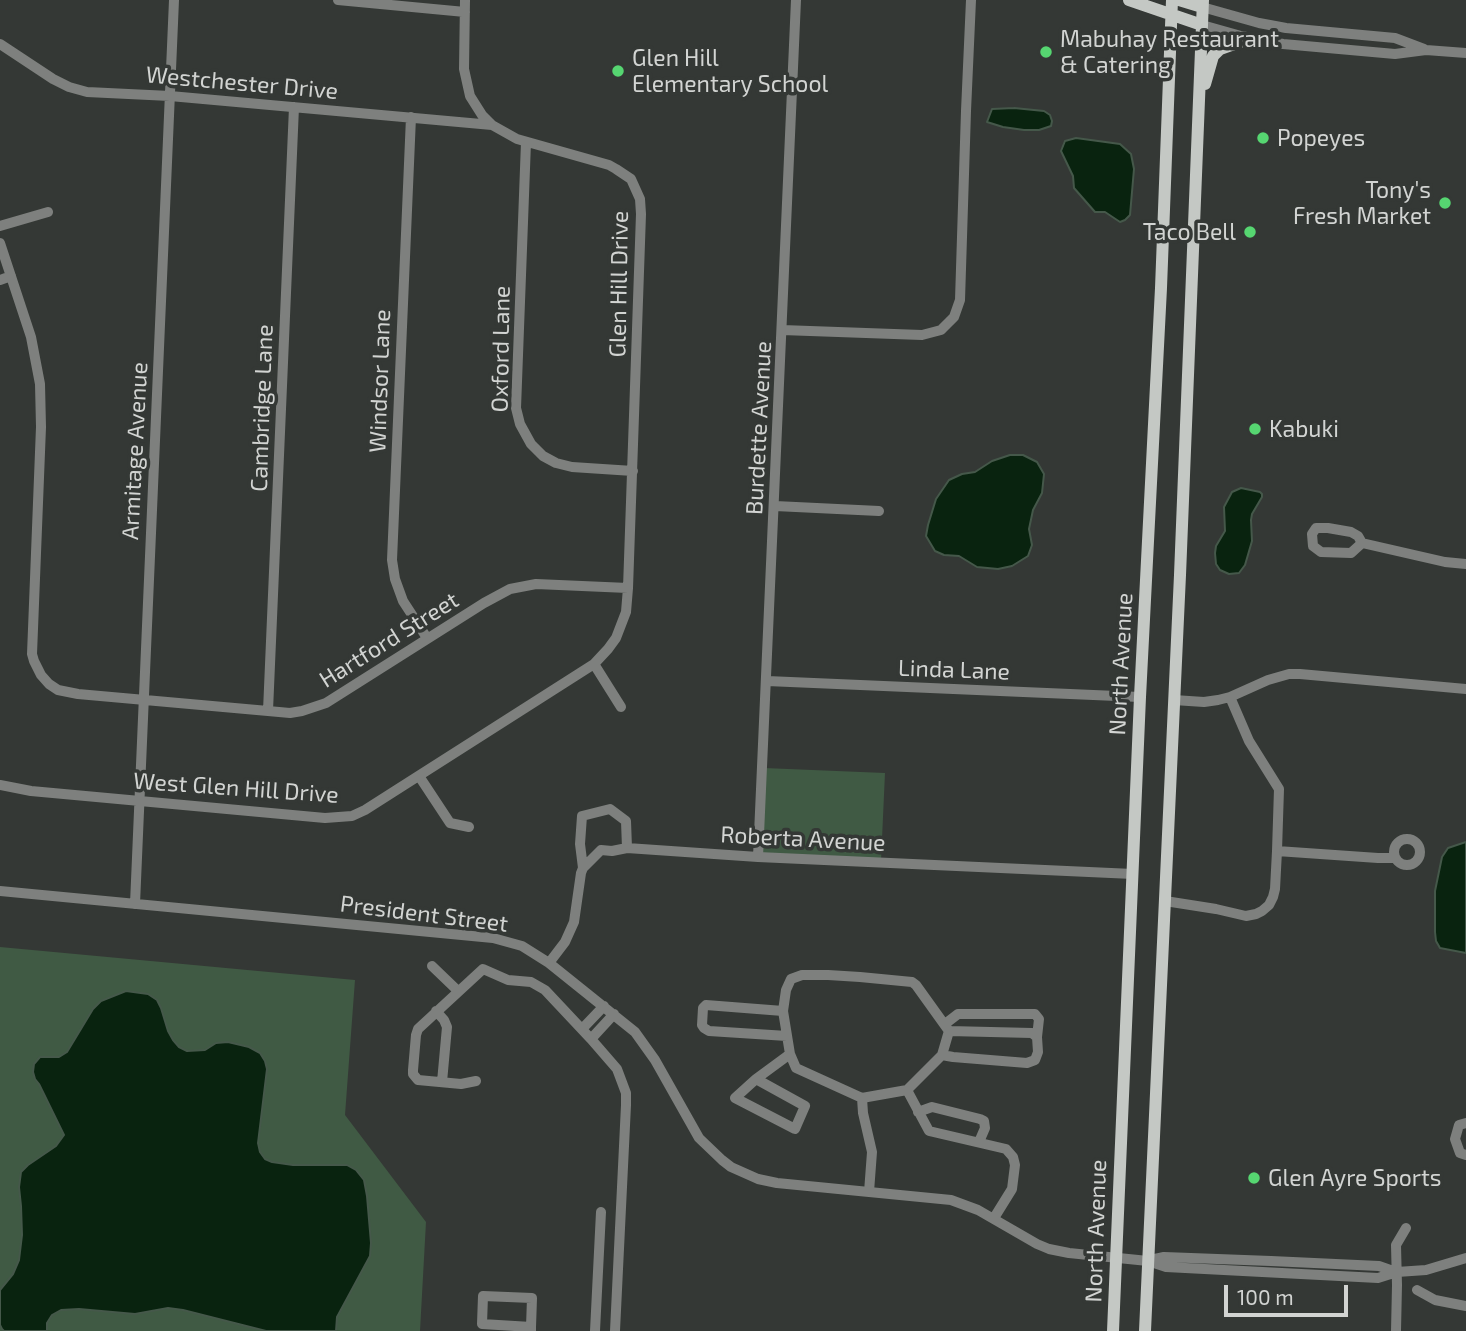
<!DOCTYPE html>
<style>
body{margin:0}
#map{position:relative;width:1466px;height:1331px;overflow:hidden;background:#343835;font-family:"Exo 2",sans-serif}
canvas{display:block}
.scale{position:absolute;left:1224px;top:1285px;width:124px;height:32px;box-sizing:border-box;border:4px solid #d2d4d2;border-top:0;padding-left:9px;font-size:21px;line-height:24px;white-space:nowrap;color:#d2d4d2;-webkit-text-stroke:5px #343835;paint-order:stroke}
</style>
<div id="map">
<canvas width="1466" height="1331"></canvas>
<div class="scale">100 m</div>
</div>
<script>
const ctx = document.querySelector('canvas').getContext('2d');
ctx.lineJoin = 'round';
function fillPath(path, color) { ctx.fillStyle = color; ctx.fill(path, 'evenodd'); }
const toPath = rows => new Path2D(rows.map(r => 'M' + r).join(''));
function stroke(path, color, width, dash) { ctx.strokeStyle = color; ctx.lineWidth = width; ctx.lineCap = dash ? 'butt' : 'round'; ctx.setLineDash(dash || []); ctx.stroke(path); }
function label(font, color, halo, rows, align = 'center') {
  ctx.font = font + ' "Exo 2",sans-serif'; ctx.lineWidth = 7; ctx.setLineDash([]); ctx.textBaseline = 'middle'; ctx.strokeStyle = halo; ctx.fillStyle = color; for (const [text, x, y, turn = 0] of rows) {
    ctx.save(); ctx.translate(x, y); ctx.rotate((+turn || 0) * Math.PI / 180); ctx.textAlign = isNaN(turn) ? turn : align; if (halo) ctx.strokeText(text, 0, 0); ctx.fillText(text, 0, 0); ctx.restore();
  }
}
fillPath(toPath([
 [764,768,885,773,881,861,760,855],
 [0,947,355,980,345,1115,426,1222,420,1331,0,1331]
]), '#405a44');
const water = toPath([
 [1014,108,1044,111,1050,115,1052,121,1051,126,1039,130,1024,130,1003,127,987,122,992,109,1014,108],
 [1076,138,1120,144,1131,154,1134,169,1130,215,1125,220,1120,222,1105,212,1095,212,1074,188,1073,176,1061,151,1065,141,1076,138],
 [1010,455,1023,455,1037,462,1044,474,1042,493,1033,510,1029,529,1032,545,1028,556,1012,566,998,569,977,567,959,556,944,555,935,551,926,536,928,525,936,499,949,480,962,474,975,472,992,461,1010,455],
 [1241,488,1260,492,1262,494,1262,497,1252,514,1251,520,1252,541,1245,565,1239,573,1229,574,1220,570,1216,564,1215,553,1216,546,1225,531,1224,507,1232,492,1241,488],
 [1466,842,1466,953,1440,948,1436,941,1435,932,1435,891,1442,857,1448,848,1466,842],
 [126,991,148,994,157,1000,161,1008,168,1031,173,1040,179,1047,187,1051,205,1050,216,1043,228,1042,249,1047,260,1053,265,1061,267,1069,258,1143,260,1152,265,1159,272,1162,293,1165,347,1165,356,1170,364,1180,367,1196,371,1243,370,1256,337,1317,336,1331,266,1331,183,1310,168,1308,135,1314,79,1309,61,1310,52,1315,47,1323,47,1331,4,1331,2,1329,0,1325,0,1290,13,1274,19,1260,22,1235,21,1206,19,1187,21,1172,28,1165,56,1146,64,1135,39,1084,35,1079,33,1072,34,1064,40,1057,59,1057,67,1052,93,1009,101,1001,126,991]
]);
fillPath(water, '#09230f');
stroke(water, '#45584a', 2);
stroke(toPath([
 [338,0,465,12],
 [1202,7,1259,23,1286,28,1395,38,1424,49],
 [1202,25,1241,36,1283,44,1395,54,1426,50,1466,53],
 [0,44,53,79,69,87,87,92,170,96,492,125],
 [411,117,392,560,395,579,403,601,427,638],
 [526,142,516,408,520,424,531,444,543,456,556,463,572,467,633,471],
 [0,226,48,212],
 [0,243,31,337,40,384,41,427,32,654,34,661,41,675,49,684,58,690,78,694,268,711,290,713,302,711,326,703,484,603,510,589,536,584,628,588],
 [0,280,11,276],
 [782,330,922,335,941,330,954,317,960,300,966,111,971,0],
 [775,506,879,511],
 [1362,543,1351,553,1321,552,1313,546,1312,534,1316,528,1328,528,1351,532,1358,536,1362,543,1445,562,1466,564],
 [594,664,621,707],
 [767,681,1140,697],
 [1174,700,1204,702,1218,700,1230,697,1268,680,1289,674,1300,674,1466,689],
 [268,711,294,107],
 [419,776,450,823,469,827],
 [0,785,31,791,325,818,352,816,365,810,594,664,608,649,616,638,626,612,628,588,641,214,640,199,631,179,616,169,609,165,517,139,492,125,482,115,470,96,464,69,465,0],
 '1394 852a13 13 0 1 1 26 0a13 13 0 1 1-26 0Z',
 [1277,851,1378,858,1395,858],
 [758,857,796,0],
 [583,868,580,844,582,816,610,809,626,821,627,848],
 [0,891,493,938,522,946,549,963,635,1032,655,1060,699,1138,722,1160,731,1167,758,1179,777,1183,951,1200,978,1210,1037,1244,1049,1249,1069,1253,1148,1261,1166,1267,1378,1278,1397,1272,1426,1270,1466,1258],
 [1165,901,1216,909,1246,916,1256,914,1262,911,1269,905,1273,897,1275,889,1277,851,1279,789,1249,741,1230,697],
 [135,904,174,0],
 [549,963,565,942,574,922,581,873,583,868,601,850,612,851,627,848,758,857,1133,874],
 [432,966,458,991],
 [802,975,828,975,860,977,912,982,916,985,949,1031,942,1055,907,1090,862,1098,796,1068,790,1054,783,1011,786,990,791,979,802,975],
 [436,1011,444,1020,447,1027,442,1082],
 [783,1011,706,1005,703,1008,702,1025,704,1028,709,1031,787,1036],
 [945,1024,958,1014,1035,1014,1039,1019,1037,1037],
 [582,1029,604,1006],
 [591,1039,614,1014],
 [942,1055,953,1057,1027,1063,1035,1060,1038,1052,1037,1037,1032,1033,949,1031],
 [756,1079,805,1106,795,1129,735,1098,756,1079,790,1054],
 [476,1081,461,1084,418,1080,413,1074,413,1070,416,1035,418,1029,483,969,508,980,531,982,545,990,591,1039,617,1069,626,1093,626,1105,615,1331],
 [907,1090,929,1131,1006,1149,1013,1157,1015,1165,1012,1189,994,1218],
 [862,1098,863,1113,872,1152,869,1192],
 [918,1112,932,1107,980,1119,984,1121,985,1128,979,1142],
 [1466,1123,1459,1125,1455,1139,1460,1153,1466,1155],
 [1150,1260,1164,1257,1271,1261,1379,1266,1396,1272],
 [1417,1290,1435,1300,1466,1306],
 [531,1331,531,1327,532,1298,483,1296,482,1324,531,1327],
 [595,1331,601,1212],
 [1396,1331,1397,1285,1396,1245,1406,1228]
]), '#7e807e', 10);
stroke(toPath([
 [1129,0,1202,25],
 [1179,0,1202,7],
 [1205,84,1213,56,1220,49,1251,38],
 [1113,1331,1140,697,1161,288,1172,0],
 [1145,1331,1180,575,1203,0]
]), '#c4c8c4', 12);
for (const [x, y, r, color] of [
 [1046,52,7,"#56d671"],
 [618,71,7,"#56d671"],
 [1263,138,7,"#56d671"],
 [1445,203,7,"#56d671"],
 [1250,232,7,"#56d671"],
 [1255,429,7,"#56d671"],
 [1254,1178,7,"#56d671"]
]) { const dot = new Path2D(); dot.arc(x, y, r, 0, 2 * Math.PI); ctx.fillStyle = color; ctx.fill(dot); stroke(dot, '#343835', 2.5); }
label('23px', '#d2d4d2', '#343835', [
 ["Mabuhay Restaurant",1060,39],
 ["& Catering",1060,65],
 ["Glen Hill",632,58],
 ["Elementary School",632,84],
 ["Popeyes",1277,138],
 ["Tony's",1431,190,"right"],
 ["Fresh Market",1431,216,"right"],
 ["Taco Bell",1236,232,"right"],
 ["Kabuki",1269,429],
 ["Glen Ayre Sports",1268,1178]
], 'left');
label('23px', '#d2d4d2', '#343835', [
 ["Westchester Drive",242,83,5],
 ["Glen Hill Drive",619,284,-89],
 ["Oxford Lane",501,349,-89],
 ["Windsor Lane",380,381,-88],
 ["Cambridge Lane",262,408,-88],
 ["Burdette Avenue",759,428,-87],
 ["Armitage Avenue",135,451,-87],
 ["Hartford Street",389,640,-32],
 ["North Avenue",1121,664,-87],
 ["Linda Lane",954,670,2],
 ["West Glen Hill Drive",236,788,4],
 ["Roberta Avenue",803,839,3],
 ["President Street",424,914,7],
 ["North Avenue",1096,1231,-88]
]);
</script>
